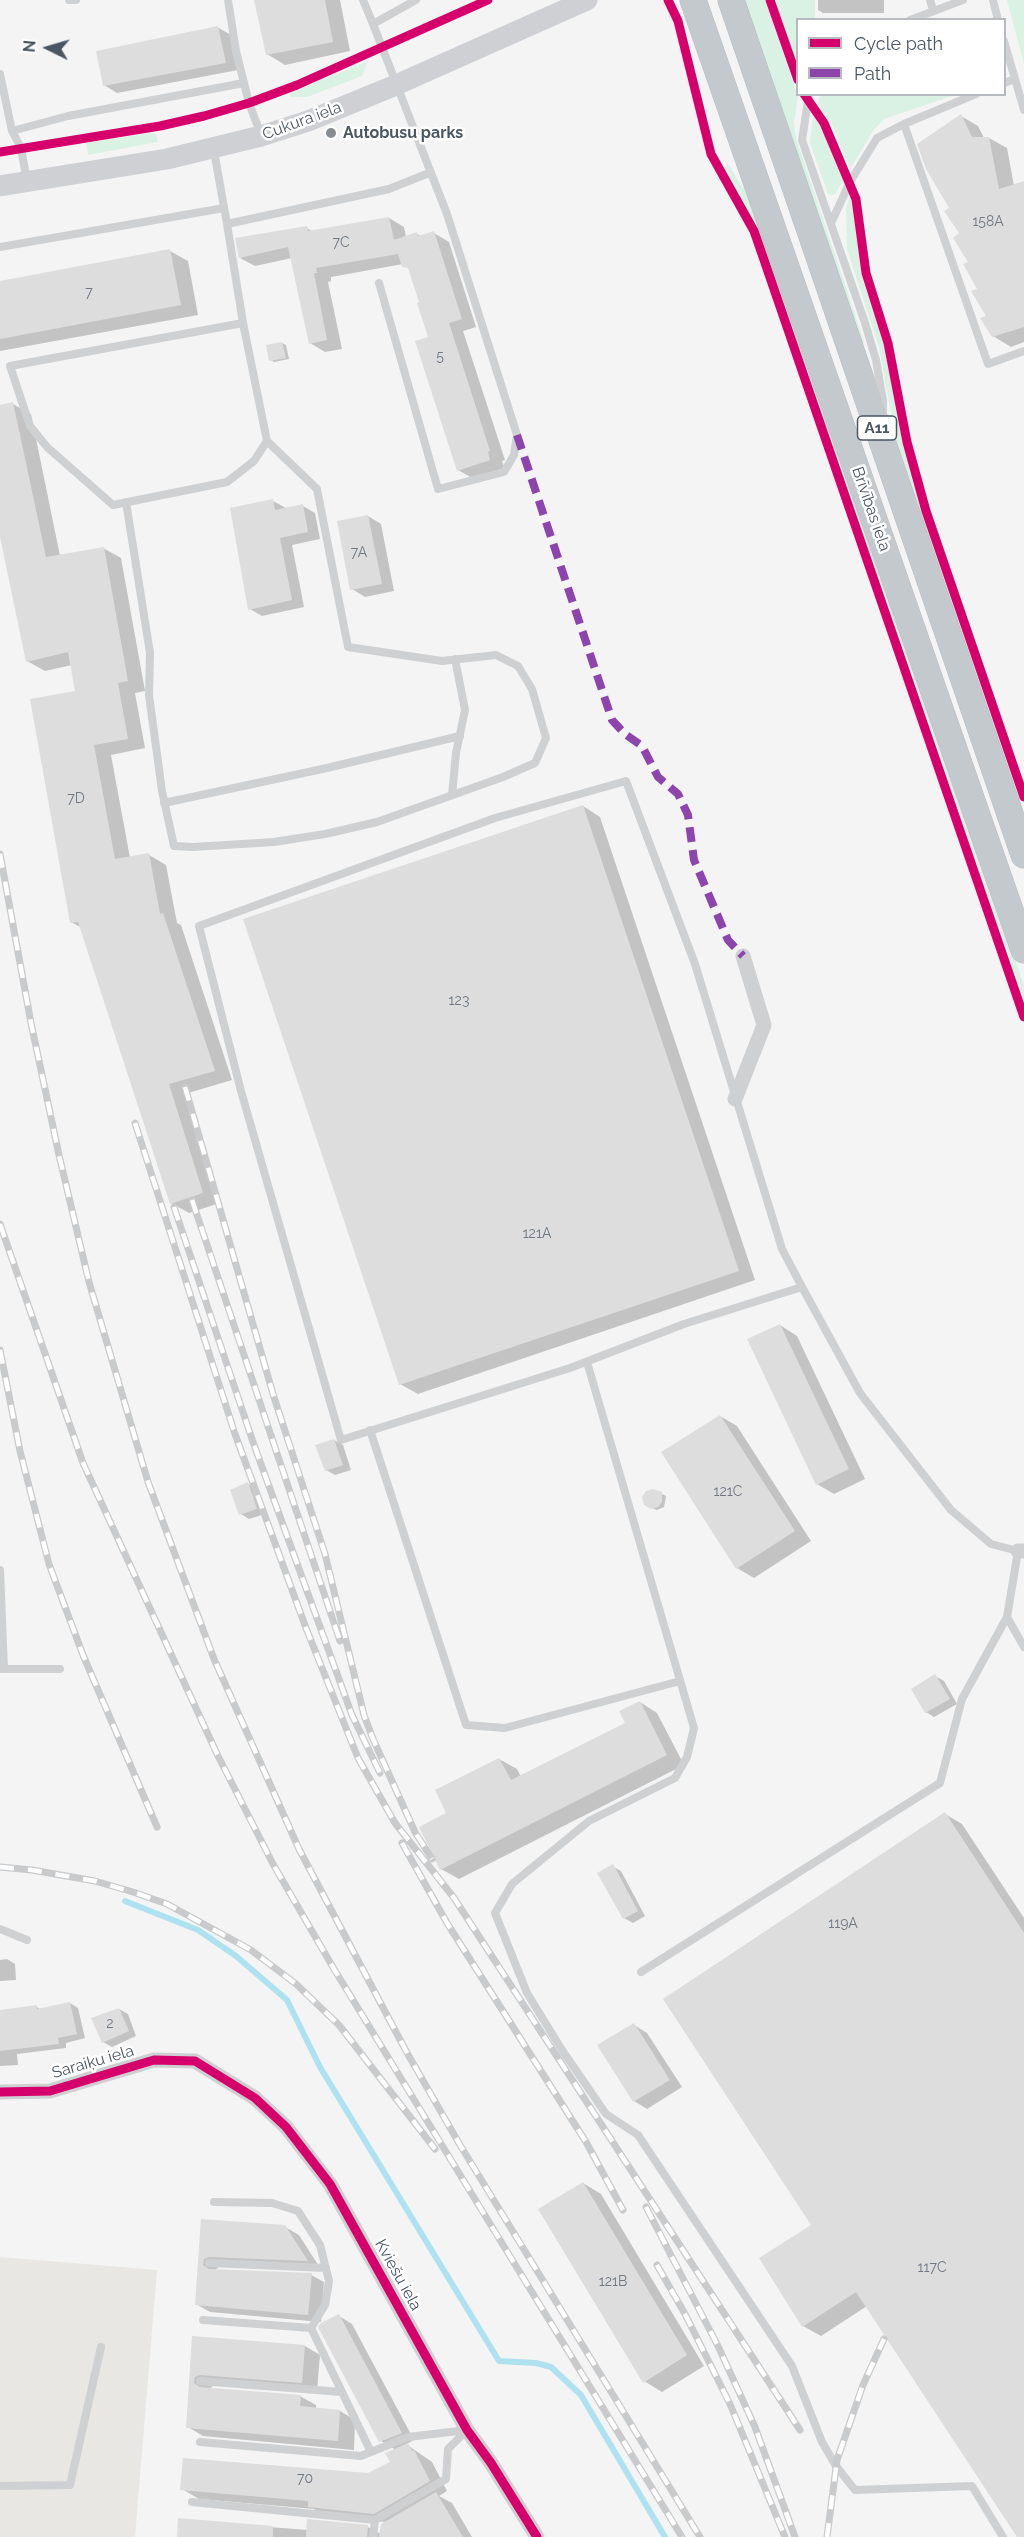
<!DOCTYPE html>
<meta charset="utf-8">
<style>
body{margin:0}
#map{position:relative;width:1024px;height:2537px;overflow:hidden;background:#f4f4f4;font-family:Raleway,sans-serif}
canvas{display:block}
.legend{position:absolute;left:796px;top:18px;width:210px;height:78px;box-sizing:border-box;background:#fff;border:2px solid #b7bbc0;margin:0;padding:8px 10px;list-style:none;font-size:18px;color:#4a5661}
.legend li{display:flex;align-items:center;gap:12px;height:30px}
.legend b{width:30px;border:2px solid #b7bbc0}
.north{position:absolute;left:18px;top:18px;width:60px;height:60px;-webkit-text-stroke:4px #fff;paint-order:stroke;rotate:275deg;font-size:16px;font-weight:700;line-height:24px;text-align:center;color:#4a5661}
.north::after{content:'';display:block;margin:auto;width:21px;height:27px;background:#4a5661;clip-path:polygon(50% 0,100% 100%,50% 72%,0 100%)}
</style>
<div id="map">
<canvas width="1024" height="2537"></canvas>
<ul class="legend">
<li><b style="height:8px;background:#d6006c"></b>Cycle path</li>
<li><b style="height:8px;background:#8e44ad"></b>Path</li>
</ul>
<div class="north">N</div>
</div>
<script>
const ctx = document.querySelector('canvas').getContext('2d');
ctx.lineJoin = 'round';
function fillPath(path, color) { ctx.fillStyle = color; ctx.fill(path, 'evenodd'); }
const toPath = rows => new Path2D(rows.map(r => 'M' + r).join(''));
function stroke(path, color, width, dash) { ctx.strokeStyle = color; ctx.lineWidth = width; ctx.lineCap = dash ? 'butt' : 'round'; ctx.setLineDash(dash || []); ctx.stroke(path); }
function label(font, color, halo, rows, align = 'center') {
  ctx.font = font + ' Raleway,sans-serif'; ctx.lineWidth = 5; ctx.setLineDash([]); ctx.textBaseline = 'middle'; ctx.strokeStyle = halo; ctx.fillStyle = color; for (const [text, x, y, turn = 0] of rows) {
    ctx.save(); ctx.translate(x, y); ctx.rotate((+turn || 0) * Math.PI / 180); ctx.textAlign = isNaN(turn) ? turn : align; if (halo) ctx.strokeText(text, 0, 0); ctx.fillText(text, 0, 0); ctx.restore();
  }
}
fillPath(toPath([
 [0,2257,157,2270,135,2537,0,2537]
]), '#e8e7e3');
fillPath(toPath([
 [742,0,765,0,798,97,794,122,796,138,864,341,863,345,861,345],
 [775,0,815,0,815,19,798,20,797,67],
 [1007,0,1024,0,1024,64],
 [368,61,362,76,307,97,290,97,290,93],
 [820,95,820,94,955,95,884,119,873,131,850,169,832,124,817,106],
 [813,116,821,125,845,178,835,194,832,195,828,194,810,143],
 [151,133,156,134,158,142,88,155,86,143],
 [729,165,751,201,821,395,1024,985,1024,1000,761,238,723,168],
 [850,194,855,212,862,276,885,348,901,434,912,479,1024,812,1024,828,899,456,879,347,847,249,846,209]
]), '#d9f2e3');
fillPath(toPath([
 [255,0,340,0,350,51,285,65,267,54],
 [818,0,884,0,884,13,823,13,818,10],
 [217,27,231,35,238,70,117,93,104,85],
 [961,116,978,126,984,138,989,138,1007,148,1014,186,1024,184,1024,342,1011,347,993,336,971,262,951,209],
 [389,218,404,227,406,237,417,234,422,237,434,233,449,242,476,327,463,331,505,460,502,461,505,469,474,479,458,470,421,303,410,270,403,264,331,277,331,281,328,282,342,349,325,352,310,343,292,258,255,266,240,258,307,228,313,232],
 [170,251,188,261,198,315,0,351,0,282],
 [282,343,286,345,289,359,274,362,271,360],
 [13,404,31,414,60,556,103,548,121,558,145,691,135,693,145,748,111,755,130,858,149,855,166,865,177,923,181,925,232,1080,185,1094,220,1203,189,1213,171,1203,82,928,71,922,77,692,72,665,45,671,27,661,0,530,0,406],
 [273,501,286,508,303,506,315,513,320,539,292,545,304,607,262,616,250,609],
 [368,516,381,524,394,591,365,597,352,589],
 [583,806,600,817,755,1280,418,1394,400,1384],
 [780,1325,797,1336,865,1479,834,1494,817,1484],
 [720,1416,737,1426,811,1541,754,1578,737,1568],
 [334,1440,343,1445,351,1470,335,1475,326,1470],
 [248,1484,256,1489,265,1514,249,1519,241,1514],
 [662,1494,666,1496,664,1507,657,1510,647,1506],
 [935,1676,944,1681,957,1704,934,1717,926,1712],
 [640,1702,657,1713,684,1765,459,1879,441,1869,448,1814,499,1759,517,1769,521,1777,627,1723],
 [945,1814,962,1824,1024,1918,1024,2537,1019,2537,867,2306,821,2336,803,2326,814,2225],
 [612,1866,621,1871,645,1916,633,1923,624,1918],
 [7,1959,15,1964,16,1980,0,1981,0,1960],
 [70,2003,78,2008,85,2038,66,2043,66,2048,17,2054,18,2065,0,2066,0,2011,37,2007,41,2010],
 [119,2009,128,2014,136,2036,112,2047,103,2042],
 [634,2025,647,2033,682,2087,647,2109,634,2101],
 [583,2183,601,2194,704,2366,662,2392,644,2381],
 [202,2221,285,2227,299,2235,320,2268,223,2264,215,2270,311,2275,324,2282,321,2322,210,2312,196,2304],
 [339,2316,352,2324,414,2440,406,2444,432,2462,447,2491,439,2496,452,2503,472,2537,178,2537,179,2520,308,2530,308,2521,368,2527,381,2534,386,2522,327,2517,314,2509,199,2499,182,2489,368,2475,392,2463,396,2450,381,2441],
 [194,2338,305,2346,320,2355,317,2391,217,2383,209,2389,300,2396,316,2405,316,2409,340,2411,355,2420,354,2450,203,2436,188,2427]
]), '#0003');
stroke(toPath([
 [125,1901,198,1930,236,1956,287,2000,320,2067,499,2361,536,2363,551,2367,581,2395,665,2537]
]), '#aee2f0', 6);
fillPath(toPath([
 [254,0,325,0,333,42,266,55],
 [218,26,226,63,103,86,96,51],
 [961,114,972,137,989,137,999,189,1024,181,1024,327,992,337,980,318,986,316,971,291,977,289,963,264,968,262,953,238,959,233,944,211,949,208,926,169,917,144],
 [389,217,394,240,417,232,418,236,434,231,462,319,449,323,490,451,488,452,490,460,457,471,415,341,428,337,417,303,419,302,408,268,402,267,398,254,316,268,317,273,314,273,327,340,309,344,288,247,239,258,235,238,307,226,308,231],
 [170,249,181,305,0,339,0,281],
 [282,342,286,358,269,361,266,345],
 [13,402,46,557,104,547,128,681,118,683,128,739,94,745,115,859,149,853,160,914,163,913,215,1071,169,1084,203,1193,170,1204,78,922,70,923,30,699,75,691,68,652,26,662,0,537,0,405],
 [273,499,275,510,303,504,308,532,280,538,292,600,248,610,230,508],
 [368,515,382,584,350,590,337,521],
 [583,805,739,1271,399,1385,243,919],
 [780,1324,849,1469,816,1485,747,1339],
 [720,1415,795,1531,736,1569,661,1452],
 [334,1439,343,1465,325,1471,315,1445],
 [248,1482,257,1509,239,1515,230,1490],
 [653,1489,662,1492,662,1502,658,1507,651,1509,644,1505,642,1497,646,1491],
 [935,1674,950,1699,925,1713,911,1689],
 [640,1701,667,1755,440,1870,419,1827,446,1813,435,1790,499,1758,511,1780,625,1723,619,1711],
 [945,1812,1024,1933,1024,2537,1017,2537,856,2292,802,2327,759,2258,811,2225,663,1999],
 [613,1864,638,1911,623,1919,597,1873],
 [70,2002,77,2034,58,2038,59,2044,0,2051,0,2010,37,2005,37,2009],
 [119,2008,129,2031,102,2043,91,2018],
 [634,2023,670,2080,633,2102,597,2045],
 [583,2182,687,2355,643,2383,538,2209],
 [201,2219,285,2225,308,2261,209,2257,204,2259,203,2265,209,2269,312,2273,308,2315,195,2305],
 [339,2314,402,2433,379,2442,318,2327,321,2323],
 [192,2336,305,2345,302,2383,200,2375,195,2377,194,2383,200,2387,301,2395,300,2406,340,2410,338,2441,186,2428],
 [408,2443,412,2451,414,2450,430,2481,374,2514,308,2507,308,2501,180,2490,183,2458,368,2473,390,2462,385,2453],
 [436,2492,463,2537,379,2537,381,2524],
 [178,2518,273,2526,273,2537,177,2537],
 [307,2519,368,2525,367,2537,306,2537]
]), '#ddddde');
const trunk = toPath([
 [693,0,1024,950],
 [731,0,1024,855]
]);
stroke(trunk, '#b9bec3', 27);
stroke(toPath([
 [69,0,76,0],
 [228,0,236,51,249,103,261,135],
 [363,0,373,24],
 [930,0,933,10],
 [993,0,998,20],
 [910,20,963,0],
 [1004,41,1024,110],
 [0,74,12,131,21,148,27,181],
 [1004,83,1015,79],
 [809,94,802,140,865,323,876,360,883,401,883,412],
 [904,124,988,364,1024,351],
 [12,131,68,116,244,83],
 [214,151,227,224,389,189,429,173],
 [831,223,850,182,877,138,904,124,976,94],
 [227,224,243,323,10,366,30,426,47,447,113,505,227,482,254,461,267,441,243,323],
 [0,247,224,208],
 [379,283,438,489,504,472,514,455,517,435,447,214,373,24,416,0],
 [126,502,150,653,149,695,162,791,174,846,193,847,274,842,325,834,377,822,503,777,535,763,546,738,532,689,518,666,496,655,442,661,348,647,317,489,267,441],
 [452,795,456,753,465,710,455,659],
 [164,803,327,768,460,736],
 [587,1362,694,1728,687,1757,675,1778,589,1821,512,1884,495,1913,527,1993,562,2050,606,2114,638,2135,792,2366,822,2442,836,2466,855,2490,972,2486,1003,2537],
 [370,1430,466,1725,505,1728,680,1681],
 [0,1570,4,1669],
 [1007,1617,1024,1647],
 [1,1669,60,1669],
 [0,1929,27,1940],
 [641,1972,940,1783,962,1699,1007,1617,1018,1551,991,1544,951,1510,860,1393,802,1287,782,1249,695,964,626,781,495,818,199,926,241,1091,341,1440,570,1368,684,1324,802,1287],
 [214,2202,272,2203,298,2211,320,2245,329,2281,325,2305,311,2328,371,2452],
 [209,2263,326,2268],
 [203,2320,311,2328],
 [200,2381,342,2392],
 [200,2442,361,2456,408,2437,467,2430],
 [0,2486,70,2485,101,2347],
 [192,2502,375,2520,446,2479,448,2449,467,2430],
 [373,2537,375,2520]
]), '#ced0d2', 8);
stroke(toPath([
 [735,1099,764,1025,743,956],
 [1018,1551,1024,1551],
 [0,2092,50,2091,154,2060,195,2061,255,2098,286,2127,330,2184,467,2430,491,2463,537,2537]
]), '#ced0d2', 15);
stroke(toPath([
 [0,186,167,159,261,136,308,121,396,85,587,0]
]), '#ced0d4', 21);
stroke(trunk, '#c4c9cd', 26);
const rail = toPath([
 [0,854,31,1023,59,1155,89,1282,148,1482,214,1659,299,1849,406,2051,460,2145,700,2537],
 [185,1087,273,1394,325,1554,364,1715,373,1739,415,1832,432,1859],
 [135,1123,235,1434,306,1628,358,1758,395,1823,454,1898,800,2430],
 [192,1200,340,1641],
 [174,1207,253,1442,352,1715,380,1773],
 [0,1224,83,1463,218,1756,273,1864,334,1969,682,2537],
 [0,1350,20,1451,49,1564,83,1655,157,1827],
 [402,1843,447,1923,586,2142,623,2210],
 [0,1867,32,1870,95,1881,133,1892,167,1904,251,1950,296,1984,339,2025,435,2149],
 [646,2207,718,2346,755,2427,795,2537],
 [657,2265,685,2314,730,2404,785,2537],
 [827,2537,837,2460,863,2385,884,2339]
]);
stroke(rail, '#c9cacc', 7);
stroke(rail, '#fff', 4.5, [14]);
stroke(toPath([
 [517,435,612,720,625,734,642,746,658,777,678,794,688,815,694,860,728,940,743,956]
]), '#8e44ad', 8, [15, 8]);
stroke(toPath([
 [668,0,678,21,711,154,754,231,762,254,1024,1017],
 [770,0,798,80],
 [804,94,824,123,856,199,866,273,888,343,907,442,926,511,1024,797],
 [0,152,160,126,204,116,249,103,297,85,488,0],
 [0,2092,50,2091,154,2060,195,2061,255,2098,286,2127,330,2184,467,2430,491,2463,537,2537]
]), '#d6006c', 9);
for (const [x, y, r, color] of [
 [331,133,6,"#868d94"]
]) { const dot = new Path2D(); dot.arc(x, y, r, 0, 2 * Math.PI); ctx.fillStyle = color; ctx.fill(dot); stroke(dot, '#fff', 2); }
label('14px', '#707881', null, [
 ["158A",988,222],
 ["7C",341,243],
 ["7",89,293],
 ["5",440,357],
 ["7A",359,553],
 ["7D",76,799],
 ["123",459,1001],
 ["121A",537,1234],
 ["121C",728,1492],
 ["119A",843,1924],
 ["2",110,2024],
 ["117C",932,2268],
 ["121B",613,2282],
 ["70",305,2479]
]);
for (const [x, y, w] of [
 [877,428,39]
]) { const box = new Path2D(); box.roundRect(x - w / 2, y - 12, w, 24, 4.5); ctx.fillStyle = '#fff'; ctx.fill(box); stroke(box, '#4a5661', 1.5); }
label('bold 15px', '#4a5661', null, [
 ["A11",877,428]
]);
label('16px', '#4a5661', '#fff', [
 ["Cukura iela",302,121,-20],
 ["Brīvības iela",871,509,71],
 ["Saraiķu iela",93,2062,-16],
 ["Kviešu iela",398,2275,61]
]);
label('bold 16px', '#4a5661', '#fff', [
 ["Autobusu parks",343,133]
], 'left');
</script>
